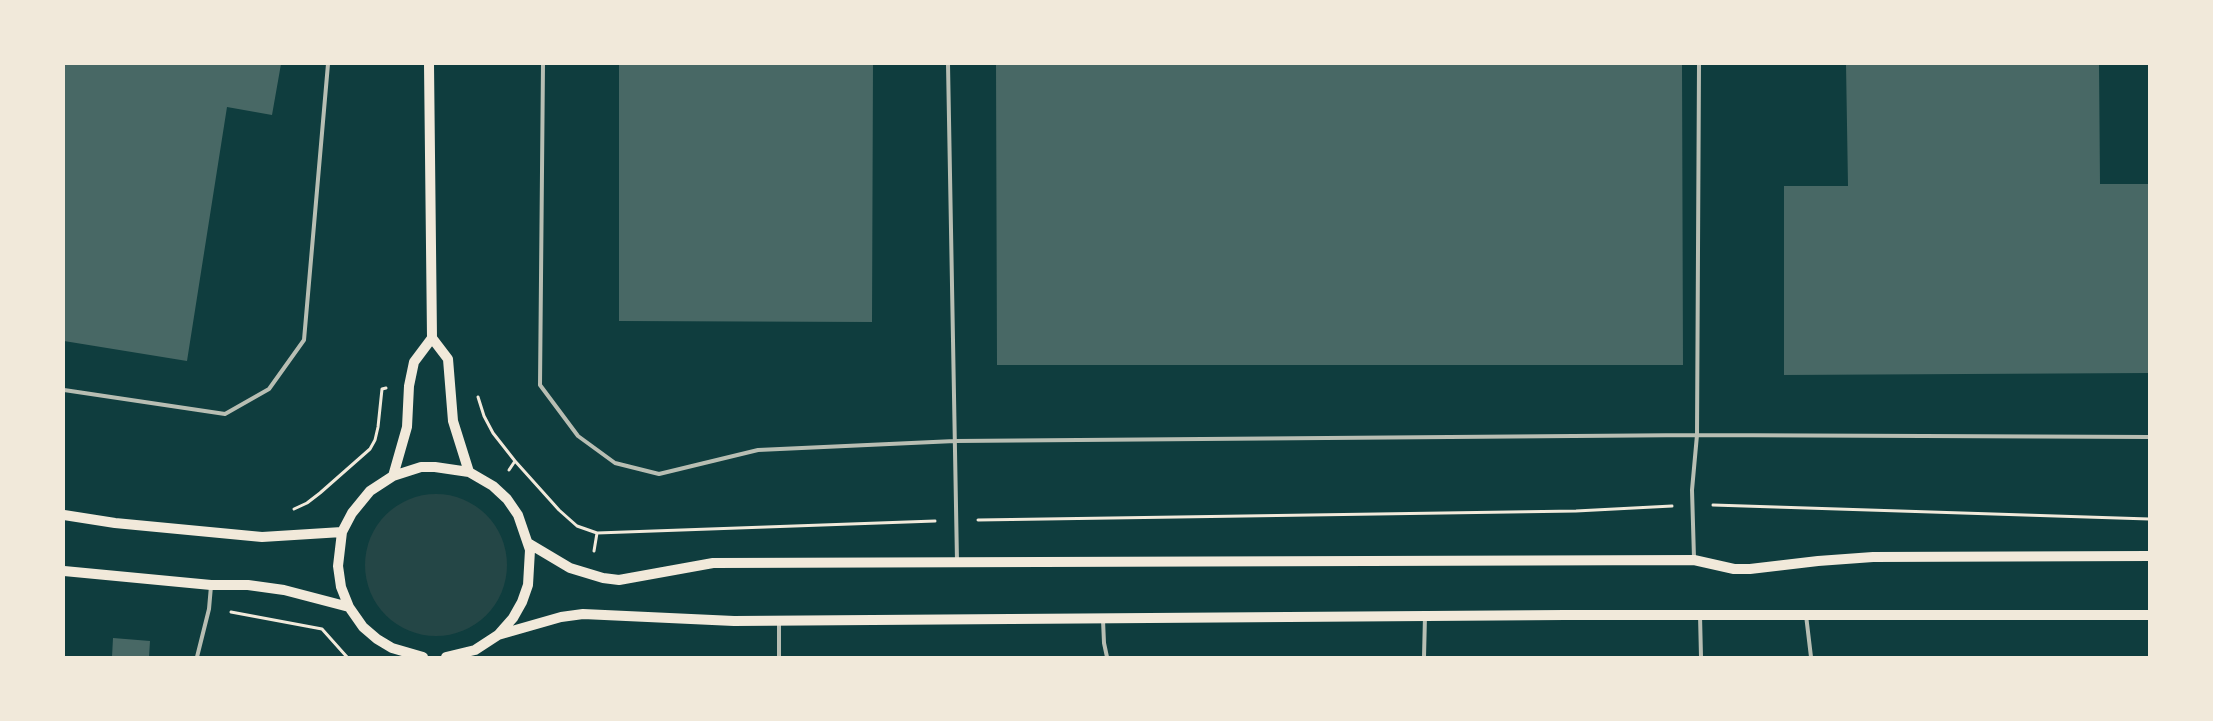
<!DOCTYPE html>
<style>
body{margin:0}
#map{position:relative;width:2213px;height:721px;overflow:hidden;background:#0f3d3e;font-family:Poppins,sans-serif}
canvas{display:block}
.frame{position:absolute;inset:0;border:65px solid #f1e9da;pointer-events:none}
</style>
<div id="map">
<canvas width="2213" height="721"></canvas>
<div class="frame"></div>
</div>
<script>
const ctx = document.querySelector('canvas').getContext('2d');
ctx.lineJoin = 'round';
function fillPath(path, color) { ctx.fillStyle = color; ctx.fill(path, 'evenodd'); }
const toPath = rows => new Path2D(rows.map(r => 'M' + r).join(''));
function stroke(path, color, width, dash) { ctx.strokeStyle = color; ctx.lineWidth = width; ctx.lineCap = dash ? 'butt' : 'round'; ctx.setLineDash(dash || []); ctx.stroke(path); }
fillPath(toPath([
 '365 565a71 71 0 1 1 142 0a71 71 0 1 1-142 0Z'
]), '#244646');
fillPath(toPath([
 [64,64,281,64,272,115,227,107,187,361,64,341],
 [619,64,873,64,872,322,619,321],
 [996,64,1682,64,1683,365,997,365],
 [1846,64,2099,64,2100,184,2149,184,2149,373,1784,375,1784,186,1848,186],
 [113,638,150,641,149,657,112,657]
]), '#486865');
stroke(toPath([
 [478,397,484,416,493,433,515,461],
 [509,470,515,461,559,510,577,526,597,533,935,521],
 [1713,505,2149,519],
 [294,509,307,503,320,493,370,449,375,440,378,427,382,389,386,388],
 [978,520,1576,511,1672,506],
 [594,551,597,533],
 [231,612,322,629],
 [322,629,347,657]
]), '#f1e9da', 3);
stroke(toPath([
 [543,64,540,385,578,436,615,463,659,474,758,450,955,441,1697,435,2149,437],
 [948,64,957,561],
 [64,390,225,414,269,389,304,340,328,64],
 [1694,558,1692,490,1697,435,1699,64],
 [1700,615,1701,657],
 [1806,615,1811,657],
 [1103,620,1104,643,1107,657],
 [779,623,779,657],
 [197,657,209,609,211,586],
 [1424,657,1425,616]
]), '#b8beb3', 4);
stroke(toPath([
 [429,64,432,338,448,359,453,421,469,472],
 [393,476,407,427,409,386,414,362,432,338],
 [64,515,115,523,262,537,342,532],
 [528,543,570,568,603,578,619,580,713,563,1694,560,1734,569,1750,569,1818,561,1873,557,2149,556],
 [64,571,211,585,248,585,284,590,349,607],
 [498,635,561,617,583,614,734,621,1565,615,2149,615],
 [423,657,392,648,377,639,363,627,349,607,341,587,338,566,342,532,352,513,370,491,393,476,421,467,435,467,469,472,493,486,507,499,518,515,530,550,528,585,522,602,513,618,498,635,475,650,446,657]
]), '#f1e9da', 10);
</script>
